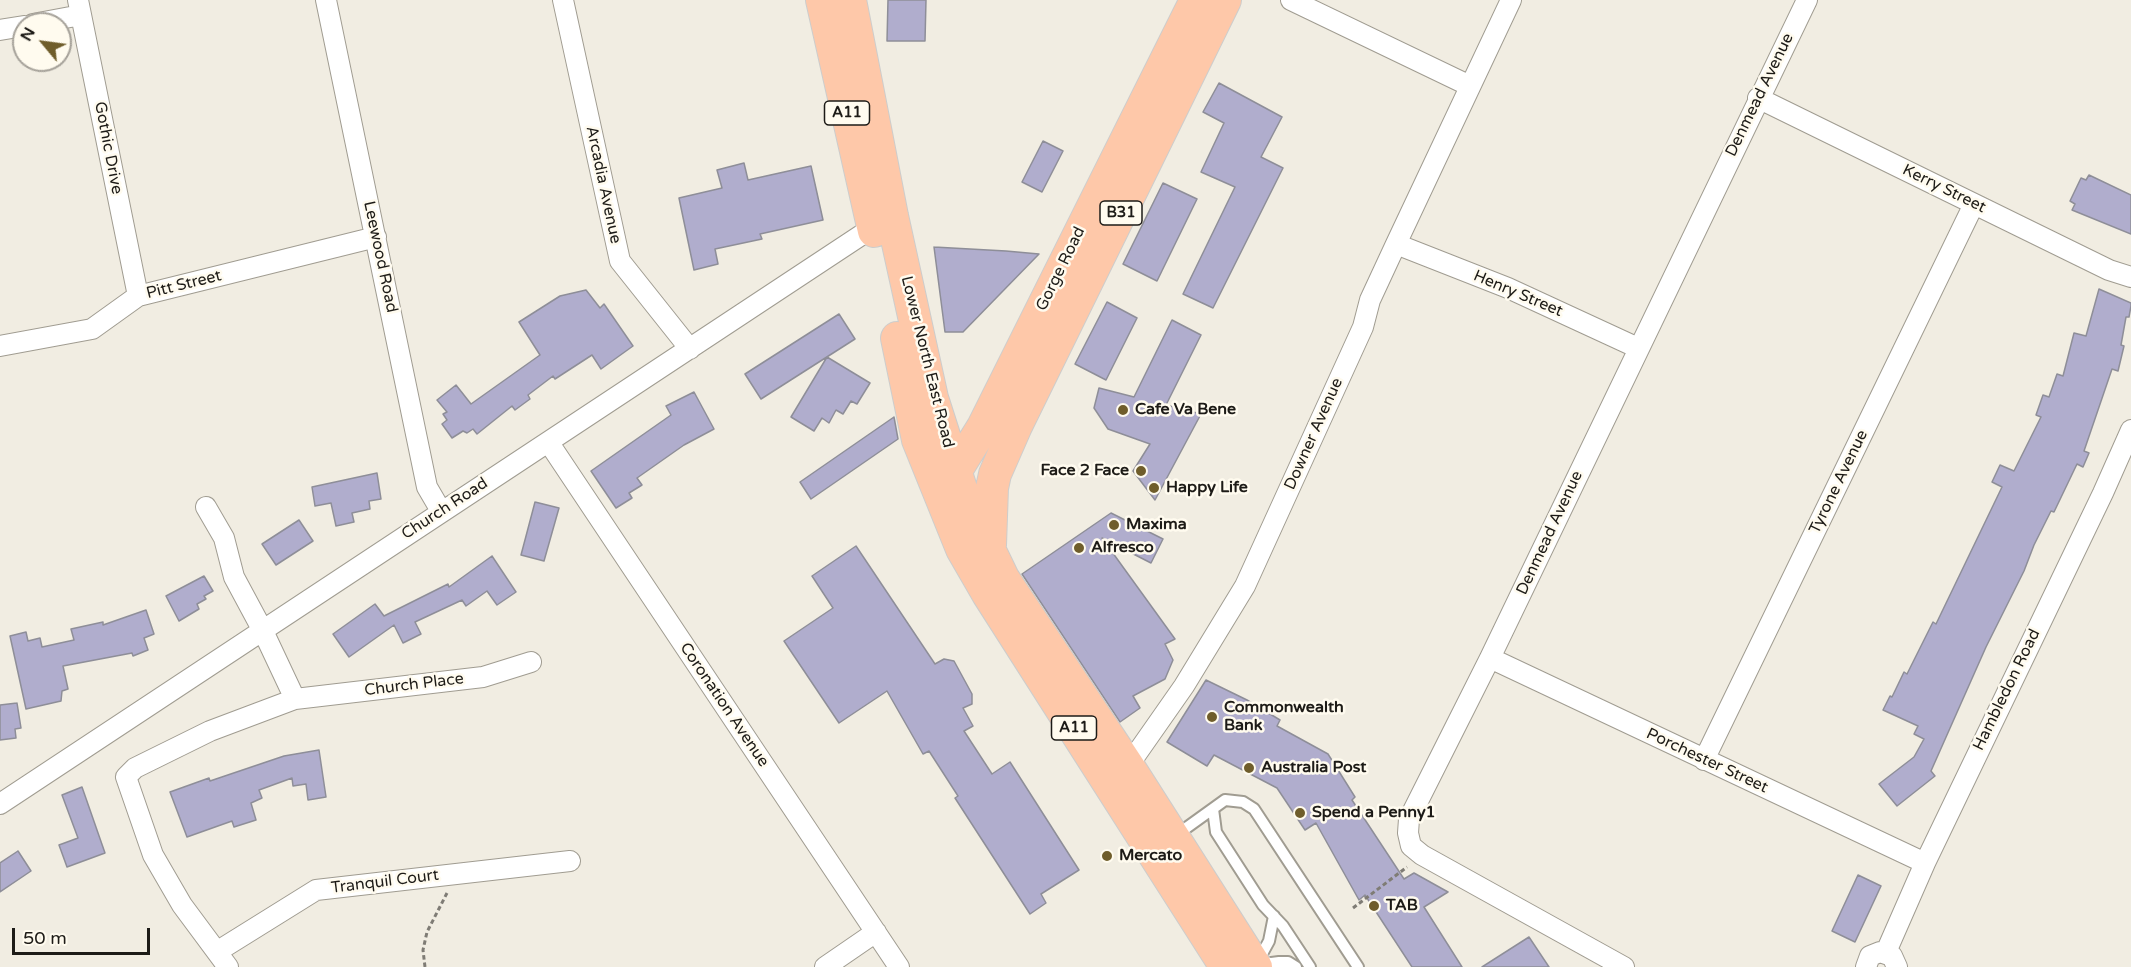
<!DOCTYPE html>
<style>
body{margin:0}
#map{position:relative;width:2131px;height:967px;overflow:hidden;background:#f1ede2;font-family:"Varela Round",sans-serif}
canvas{display:block}
.north{position:absolute;left:12px;top:12px;width:60px;height:60px;box-sizing:border-box;background:#fffbef;border:2px solid #a5a199;border-radius:50%;rotate:299deg;font-size:16px;font-weight:700;line-height:24px;text-align:center;color:#1d1b17}
.north::after{content:'';display:block;margin:auto;width:21px;height:27px;background:#6f5d2b;clip-path:polygon(50% 0,100% 100%,50% 72%,0 100%)}
.scale{position:absolute;left:12px;top:928px;width:138px;height:27px;box-sizing:border-box;border:3px solid #1d1b17;border-top:0;padding-left:8px;font-size:18px;line-height:21px;white-space:nowrap;color:#1d1b17;-webkit-text-stroke:4px #fffbef;paint-order:stroke}
</style>
<div id="map">
<canvas width="2131" height="967"></canvas>
<div class="north">N</div>
<div class="scale">50 m</div>
</div>
<script>
const ctx = document.querySelector('canvas').getContext('2d');
ctx.lineJoin = 'round';
function fillPath(path, color) { ctx.fillStyle = color; ctx.fill(path, 'evenodd'); }
const toPath = rows => new Path2D(rows.map(r => 'M' + r).join(''));
function stroke(path, color, width, dash) { ctx.strokeStyle = color; ctx.lineWidth = width; ctx.lineCap = dash ? 'butt' : 'round'; ctx.setLineDash(dash || []); ctx.stroke(path); }
function label(font, color, halo, rows, align = 'center') {
  ctx.font = font + ' "Varela Round",sans-serif'; ctx.lineWidth = 5; ctx.setLineDash([]); ctx.textBaseline = 'middle'; ctx.strokeStyle = halo; ctx.fillStyle = color; for (const [text, x, y, turn = 0] of rows) {
    ctx.save(); ctx.translate(x, y); ctx.rotate((+turn || 0) * Math.PI / 180); ctx.textAlign = isNaN(turn) ? turn : align; if (halo) ctx.strokeText(text, 0, 0); ctx.fillText(text, 0, 0); ctx.restore();
  }
}
const building = toPath([
 [888,0,926,0,925,41,887,41,888,0],
 [1219,83,1282,117,1261,157,1283,168,1213,308,1183,294,1235,187,1201,172,1224,123,1203,112,1219,83],
 [1043,141,1063,151,1042,192,1022,182,1043,141],
 [744,163,748,180,811,166,823,220,760,234,762,239,715,249,718,264,694,270,679,198,722,188,717,170,744,163],
 [2089,175,2131,195,2131,234,2072,210,2075,204,2070,201,2081,178,2086,180,2089,175],
 [1163,183,1197,199,1157,281,1123,264,1163,183],
 [934,247,1006,251,1039,254,963,332,945,332,934,247],
 [2099,289,2131,303,2131,306,2129,317,2126,317,2121,345,2124,346,2118,371,2112,369,2084,451,2089,453,2083,467,2077,464,2054,512,2051,511,2034,545,2024,571,1986,647,1931,771,1935,776,1897,806,1879,784,1914,757,1924,739,1914,734,1918,726,1883,710,1890,696,1892,697,1904,672,1907,674,1933,622,1936,624,2002,487,1992,482,2000,465,2014,471,2041,417,2036,415,2043,395,2049,397,2057,374,2063,376,2074,333,2086,336,2099,289],
 [586,290,600,308,604,304,633,346,601,369,592,355,555,379,553,376,528,395,530,399,515,410,512,406,477,434,473,429,467,433,463,431,452,438,442,424,447,420,443,414,447,412,437,400,456,385,471,404,540,355,519,322,560,296,586,290],
 [1107,302,1137,318,1106,380,1075,364,1107,302],
 [839,314,855,339,761,399,745,374,839,314],
 [1172,320,1201,335,1166,405,1201,414,1155,500,1133,471,1150,444,1108,429,1094,408,1099,388,1134,397,1172,320],
 [827,357,870,383,857,404,851,401,843,414,836,410,829,423,822,418,814,431,791,417,827,357],
 [694,392,714,429,684,445,637,478,642,485,629,493,632,498,616,508,591,471,671,415,666,406,694,392],
 [894,417,898,439,811,499,800,482,894,417],
 [377,473,381,499,369,501,370,509,352,513,354,522,336,526,331,503,315,506,312,487,377,473],
 [535,502,559,508,544,561,521,555,535,502],
 [1111,513,1163,539,1151,563,1102,538,1175,639,1165,644,1173,660,1165,679,1133,696,1140,708,1120,722,1022,574,1111,513],
 [299,520,313,541,276,565,262,544,299,520],
 [856,546,935,664,944,659,954,661,972,694,972,704,963,708,973,726,964,731,992,774,1010,762,1079,870,1041,894,1046,903,1030,914,955,798,958,796,929,751,923,754,887,691,839,723,784,641,833,608,812,576,856,546],
 [492,556,516,592,497,605,487,591,466,606,462,600,415,622,421,634,403,643,394,625,349,657,333,634,375,604,384,616,448,584,449,587,492,556],
 [204,576,213,591,204,596,206,599,197,604,199,609,179,621,166,596,204,576],
 [146,610,154,634,144,638,148,650,133,656,132,653,63,666,68,689,62,691,61,701,26,709,10,636,26,632,28,641,40,638,42,647,74,640,71,629,103,622,103,625,146,610],
 [1206,680,1247,700,1280,720,1277,726,1328,754,1355,797,1352,800,1404,879,1414,873,1448,892,1424,907,1462,967,1412,967,1365,895,1359,900,1316,823,1305,830,1277,788,1214,755,1207,766,1167,742,1206,680],
 [17,703,21,728,15,729,16,738,0,740,0,705,17,703],
 [319,750,326,797,308,800,306,784,293,786,292,778,259,790,262,798,251,803,256,820,234,827,232,821,187,837,170,792,209,778,210,781,284,756,319,750],
 [82,787,105,853,67,867,59,845,78,838,62,795,82,787],
 [18,851,31,871,0,892,0,863,18,851],
 [1858,875,1881,886,1855,942,1832,931,1858,875],
 [1529,937,1549,967,1482,967,1529,937]
]);
fillPath(building, '#b0adcd');
stroke(building, '#8e8e98', 1.5);
const lane = toPath([
 [1213,809,1216,832,1263,905,1283,926,1310,967],
 [1175,836,1225,800,1243,802,1254,809,1358,967],
 [1257,963,1269,941,1274,916],
 [1256,965,1279,962,1288,962,1296,967]
]);
const street = toPath([
 [78,0,138,296],
 [326,0,427,487,441,511],
 [563,0,620,261,690,349],
 [1291,0,1470,86],
 [33,24,81,15],
 [0,30,24,26],
 [1758,98,2109,270,2131,277],
 [1396,244,1508,288,1638,348],
 [0,346,92,329,138,296,376,237],
 [549,443,899,967],
 [206,507,224,538,234,577,263,631,295,699,210,731,135,768,126,777,153,855,182,905,228,967],
 [1490,658,1925,863],
 [295,699,483,677,531,662],
 [1704,760,1974,204],
 [1128,766,1184,686,1245,586,1363,327,1370,300,1396,244,1511,0],
 [0,804,881,222],
 [218,951,316,890,570,861],
 [1886,952,1925,863,2103,493,2131,430],
 [825,967,876,932],
 [1624,967,1422,855,1411,846,1408,833,1409,819,1490,658,1807,0],
 [1866,967,1870,956,1880,952,1892,956,1897,967]
]);
const primary = toPath([
 [822,0,874,231],
 [850,0,892,216,932,398,963,495,1003,578,1128,766,1256,967],
 [897,338,918,440,962,549,988,594,1226,967],
 [955,472,983,427,1196,0],
 [990,545,992,488,995,474,1016,426,1225,0]
]);
stroke(lane, '#a09c91', 14);
stroke(street, '#a09c91', 22);
stroke(primary, '#cdcdcc', 34);
stroke(toPath([
 [1353,908,1407,867],
 [425,967,423,950,427,932,447,893]
]), '#7f7c75', 3, [4.5, 3]);
stroke(lane, '#fff', 10);
stroke(street, '#fff', 20);
stroke(primary, '#fec8a9', 32);
for (const [x, y, r, color] of [
 [1123,410,6,"#6f5d2b"],
 [1141,471,6,"#6f5d2b"],
 [1154,488,6,"#6f5d2b"],
 [1114,525,6,"#6f5d2b"],
 [1079,548,6,"#6f5d2b"],
 [1212,717,6,"#6f5d2b"],
 [1249,768,6,"#6f5d2b"],
 [1300,813,6,"#6f5d2b"],
 [1107,856,6,"#6f5d2b"],
 [1374,906,6,"#6f5d2b"]
]) { const dot = new Path2D(); dot.arc(x, y, r, 0, 2 * Math.PI); ctx.fillStyle = color; ctx.fill(dot); stroke(dot, '#fffbef', 2); }
for (const [x, y, w] of [
 [847,113,45],
 [1121,213,42],
 [1074,728,45]
]) { const box = new Path2D(); box.roundRect(x - w / 2, y - 12, w, 24, 4.5); ctx.fillStyle = '#fffbef'; ctx.fill(box); stroke(box, '#1d1b17', 1.5); }
label('bold 15px', '#1d1b17', null, [
 ["A11",847,113],
 ["B31",1121,213],
 ["A11",1074,728]
]);
label('16px', '#1d1b17', '#fffbef', [
 ["Denmead Avenue",1760,95,-64],
 ["Gothic Drive",108,148,79],
 ["Arcadia Avenue",603,185,78],
 ["Kerry Street",1944,189,26],
 ["Leewood Road",380,257,78],
 ["Gorge Road",1061,269,-64],
 ["Pitt Street",184,285,-14],
 ["Henry Street",1518,294,23],
 ["Lower North East Road",927,362,76],
 ["Downer Avenue",1314,434,-66],
 ["Tyrone Avenue",1839,482,-64],
 ["Church Road",445,509,-33],
 ["Denmead Avenue",1550,533,-65],
 ["Church Place",414,685,-7],
 ["Hambledon Road",2007,690,-64],
 ["Coronation Avenue",724,705,56],
 ["Porchester Street",1707,761,25],
 ["Tranquil Court",385,882,-7]
]);
label('bold 16px', '#1d1b17', '#fffbef', [
 ["Cafe Va Bene",1135,410],
 ["Face 2 Face",1129,471,"right"],
 ["Happy Life",1166,488],
 ["Maxima",1126,525],
 ["Alfresco",1091,548],
 ["Commonwealth",1224,708],
 ["Bank",1224,726],
 ["Australia Post",1261,768],
 ["Spend a Penny1",1312,813],
 ["Mercato",1119,856],
 ["TAB",1386,906]
], 'left');
</script>
